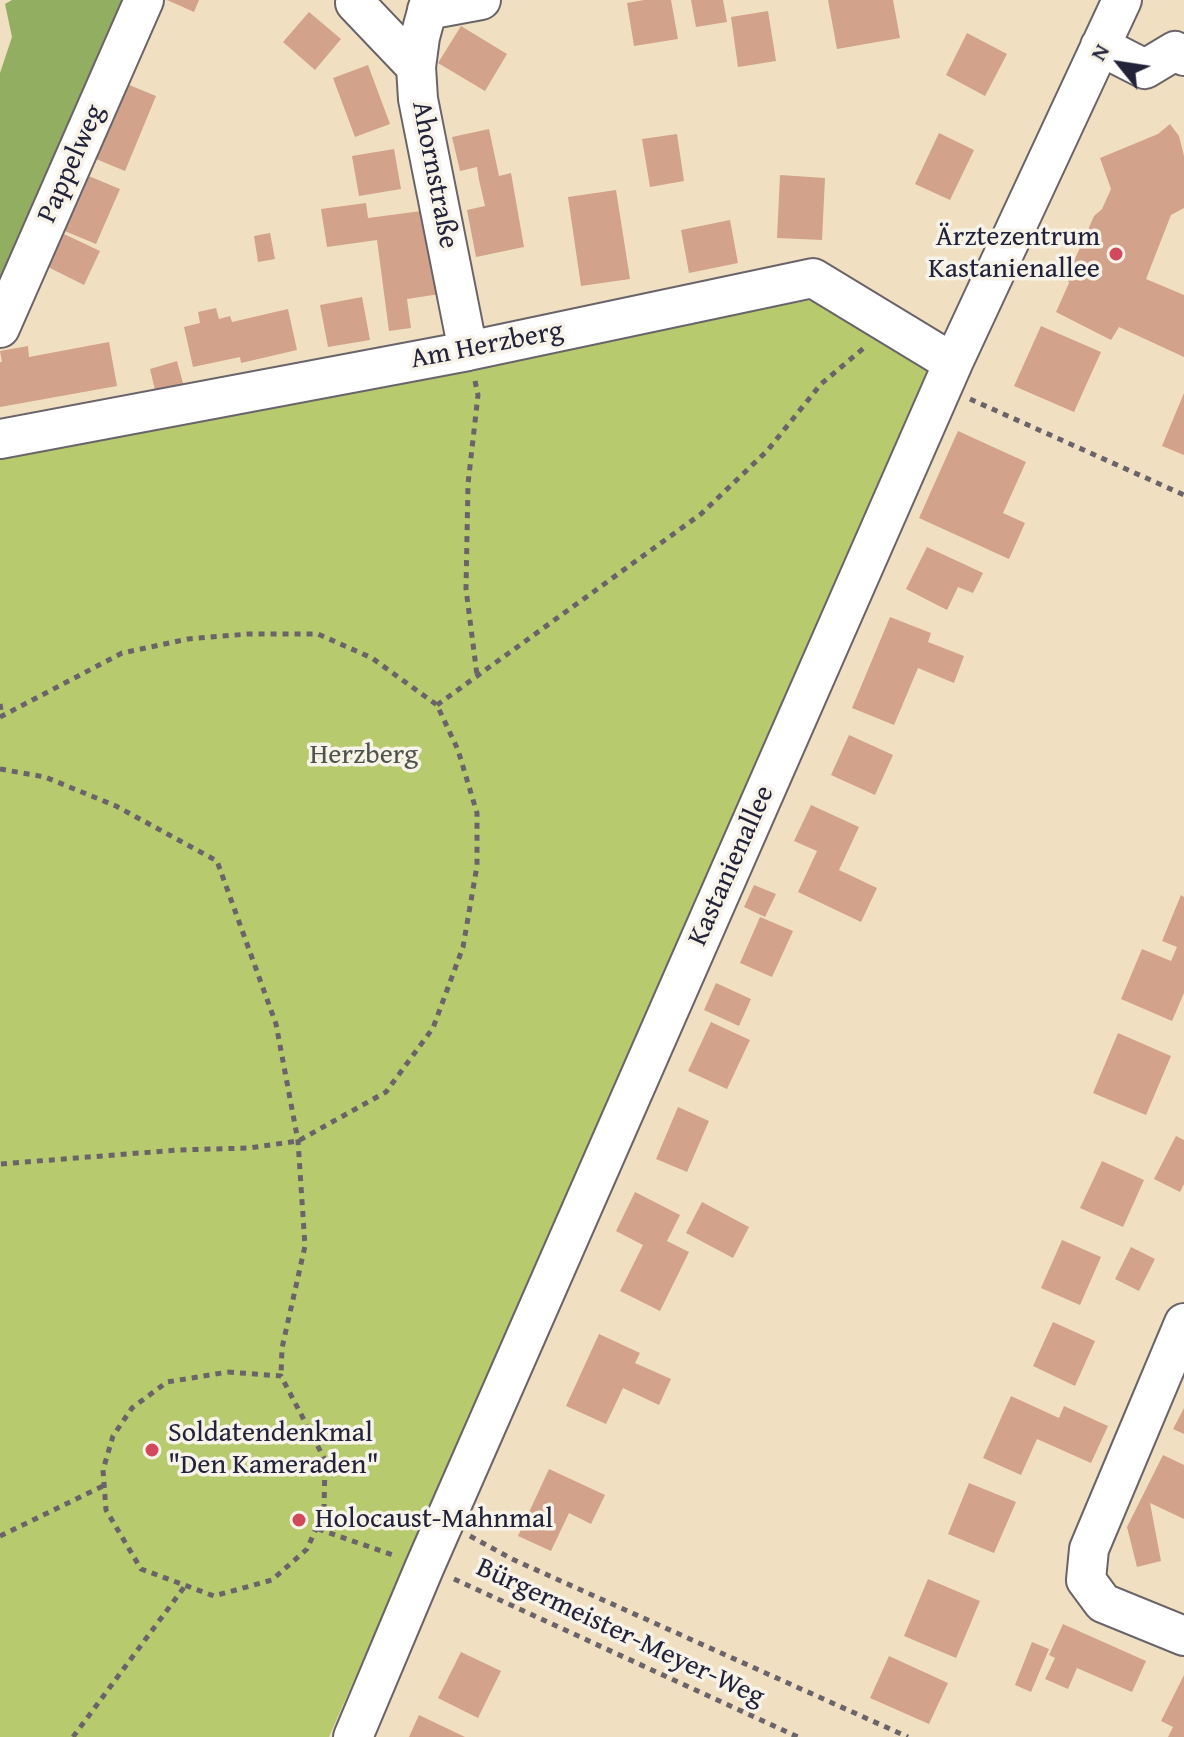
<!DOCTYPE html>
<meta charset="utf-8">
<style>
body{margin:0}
#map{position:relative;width:1184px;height:1737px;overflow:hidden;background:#f0e0c1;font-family:"Gentium Book Plus",serif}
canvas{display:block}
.north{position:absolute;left:1080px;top:24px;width:80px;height:80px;-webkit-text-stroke:6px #f7f3e8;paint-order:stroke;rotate:300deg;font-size:22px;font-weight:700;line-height:32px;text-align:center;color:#22223b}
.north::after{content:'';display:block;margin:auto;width:28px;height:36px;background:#22223b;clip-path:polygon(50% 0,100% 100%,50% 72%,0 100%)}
</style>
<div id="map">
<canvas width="1184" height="1737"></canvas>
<div class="north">N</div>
</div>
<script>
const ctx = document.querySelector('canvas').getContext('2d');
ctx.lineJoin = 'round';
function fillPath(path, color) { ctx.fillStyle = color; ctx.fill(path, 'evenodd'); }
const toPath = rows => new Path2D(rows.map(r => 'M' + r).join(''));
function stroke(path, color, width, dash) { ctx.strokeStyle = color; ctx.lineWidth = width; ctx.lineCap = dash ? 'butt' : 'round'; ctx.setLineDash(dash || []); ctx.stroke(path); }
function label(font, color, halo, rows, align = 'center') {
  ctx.font = font + ' "Gentium Book Plus",serif'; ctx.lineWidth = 7; ctx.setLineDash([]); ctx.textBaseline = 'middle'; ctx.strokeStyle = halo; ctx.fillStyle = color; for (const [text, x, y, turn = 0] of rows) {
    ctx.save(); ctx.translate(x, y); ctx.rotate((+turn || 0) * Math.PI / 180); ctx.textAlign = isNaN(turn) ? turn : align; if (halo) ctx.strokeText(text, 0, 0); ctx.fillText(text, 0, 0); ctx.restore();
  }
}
fillPath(toPath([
 [811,300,927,371,329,1737,0,1737,0,458]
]), '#b7ca6e');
fillPath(toPath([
 [12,0,125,0,0,300,0,73,12,37,5,4]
]), '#91ae61');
fillPath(toPath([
 [167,0,199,0,194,12],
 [644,0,671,0,678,39,634,46,627,3],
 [691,0,723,0,727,22,696,27],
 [828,0,893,0,900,38,837,49],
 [768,11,776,61,738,67,731,17],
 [309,12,341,39,315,70,283,42],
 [461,26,507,54,485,91,438,63],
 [967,33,1007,54,985,96,946,75],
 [368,65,390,124,355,137,333,78],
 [122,82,156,96,125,171,96,159,109,126],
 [1170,124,1179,136,1184,156,1184,208,1171,215,1146,279,1184,295,1184,357,1119,327,1111,340,1056,312,1069,283,1067,277,1094,216,1102,209,1111,189,1100,158,1158,134],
 [489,129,499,176,511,173,524,247,476,257,467,210,485,206,479,180,477,167,460,171,452,137],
 [939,133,974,150,950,200,915,184],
 [677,134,684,181,650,187,642,139],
 [394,149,401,189,359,196,352,156],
 [79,172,120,189,96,244,55,227],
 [780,175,825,178,822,240,777,238],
 [616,190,630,279,581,286,568,197],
 [366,203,368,218,429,210,440,294,407,299,411,328,389,331,377,240,327,247,321,209],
 [730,220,738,263,689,273,681,230],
 [270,233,275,259,258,262,254,236],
 [64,234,100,251,84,285,48,267],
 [362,297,370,340,328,347,320,305],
 [216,308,219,319,230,316,232,322,288,309,297,350,241,363,240,357,193,367,184,327,200,323,198,312],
 [1041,326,1101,352,1074,412,1014,386],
 [109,342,117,386,0,407,0,362,2,362,0,351,28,346,29,357],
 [177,361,184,387,156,394,150,369],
 [1184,393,1184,455,1162,446],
 [958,431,1026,462,1003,513,1025,523,1009,559,919,518],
 [927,547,983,573,973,593,958,587,947,610,906,589],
 [890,617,931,633,928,642,964,656,954,683,918,668,894,725,852,708],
 [849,735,893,755,875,795,831,775],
 [811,805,859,827,839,870,877,888,861,922,798,892,817,851,794,841],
 [754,885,776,894,765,917,744,907],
 [1181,895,1184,897,1184,993,1172,1021,1121,999,1142,949,1171,961,1177,947,1162,941],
 [760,917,793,931,772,977,740,963],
 [716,983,751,999,739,1026,704,1010],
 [711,1022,750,1040,727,1089,688,1071],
 [1118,1033,1171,1056,1146,1115,1093,1093],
 [678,1107,709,1121,687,1172,656,1159],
 [1176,1136,1184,1140,1184,1184,1180,1192,1154,1179],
 [1102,1161,1144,1180,1123,1227,1080,1208],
 [635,1192,680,1215,667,1241,689,1252,660,1311,620,1291,643,1245,616,1231],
 [702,1202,749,1227,733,1258,686,1233],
 [1062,1240,1101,1257,1080,1305,1041,1288],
 [1131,1247,1155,1259,1139,1291,1115,1279],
 [1053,1322,1095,1341,1075,1386,1033,1366],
 [599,1334,640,1353,635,1363,671,1379,659,1405,623,1388,606,1424,566,1406],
 [1011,1396,1059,1418,1064,1406,1108,1426,1091,1463,1037,1439,1021,1475,983,1458],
 [1184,1408,1184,1434,1173,1429],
 [1163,1455,1184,1465,1184,1519,1150,1503,1161,1561,1137,1567,1127,1527],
 [549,1469,605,1495,591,1524,569,1513,551,1551,518,1536],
 [969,1483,1016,1502,994,1553,948,1534],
 [928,1579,980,1601,956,1658,904,1636],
 [1063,1624,1146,1661,1132,1692,1077,1668,1068,1689,1045,1679,1055,1658,1049,1655],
 [1032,1642,1049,1649,1031,1692,1015,1685],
 [461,1652,501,1671,478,1718,438,1698],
 [889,1656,948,1683,929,1724,870,1698],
 [1184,1675,1184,1737,1168,1737,1173,1727,1161,1721],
 [419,1715,465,1737,409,1737]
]), '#d2a28b');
const minor = toPath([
 [430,0,420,37,416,67,418,99,468,351],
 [355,3,416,67],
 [427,10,481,0],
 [1100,46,1145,69,1175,51,1184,56],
 [0,328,144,0],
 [0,439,468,351,813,278,953,363],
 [1184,1323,1089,1549,1086,1580,1103,1603,1184,1636],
 [353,1737,425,1566,953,363,1122,0]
]);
stroke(minor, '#6a646a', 42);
stroke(toPath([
 [475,381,478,395,468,484,466,589,477,675],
 [970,399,1184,495],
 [0,704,2,716],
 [437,705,701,514,767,451,821,384,865,347],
 [0,717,122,653,188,639,248,634,318,634,372,658,437,705,458,750,477,813,477,866,463,947,433,1028,386,1092,298,1141,249,1148,178,1150,0,1164],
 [0,769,45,777,116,806,217,861,276,1024,298,1141,305,1246,282,1348,281,1376],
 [228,1372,281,1376,325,1460,324,1511,307,1549,272,1580,214,1596,141,1569,106,1510,103,1470,113,1436,132,1408,167,1382,228,1372],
 [318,1529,396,1556],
 [0,1536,103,1486],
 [470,1536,512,1559,908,1737],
 [454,1579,798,1737],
 [73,1737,185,1586]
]), '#6a646a', 5, [6, 6]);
stroke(minor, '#fff', 38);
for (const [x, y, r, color] of [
 [1116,254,8,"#d1495b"],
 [152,1450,8,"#d1495b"],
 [299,1520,8,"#d1495b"]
]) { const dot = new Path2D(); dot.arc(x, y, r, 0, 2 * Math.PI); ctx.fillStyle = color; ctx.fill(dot); stroke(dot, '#f7f3e8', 3); }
label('28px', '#22223b', '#f7f3e8', [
 ["Pappelweg",72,164,-66],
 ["Ahornstraße",434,175,79],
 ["Am Herzberg",487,346,-11],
 ["Kastanienallee",732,866,-66],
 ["Bürgermeister-Meyer-Weg",620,1633,25]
]);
label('28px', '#22223b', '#f7f3e8', [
 ["Ärztezentrum",1100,238,"right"],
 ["Kastanienallee",1100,270,"right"],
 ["Soldatendenkmal",168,1434],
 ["\"Den Kameraden\"",168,1466],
 ["Holocaust-Mahnmal",315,1520]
], 'left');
label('28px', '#4f544a', '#f7f3e8', [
 ["Herzberg",364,756]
]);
</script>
